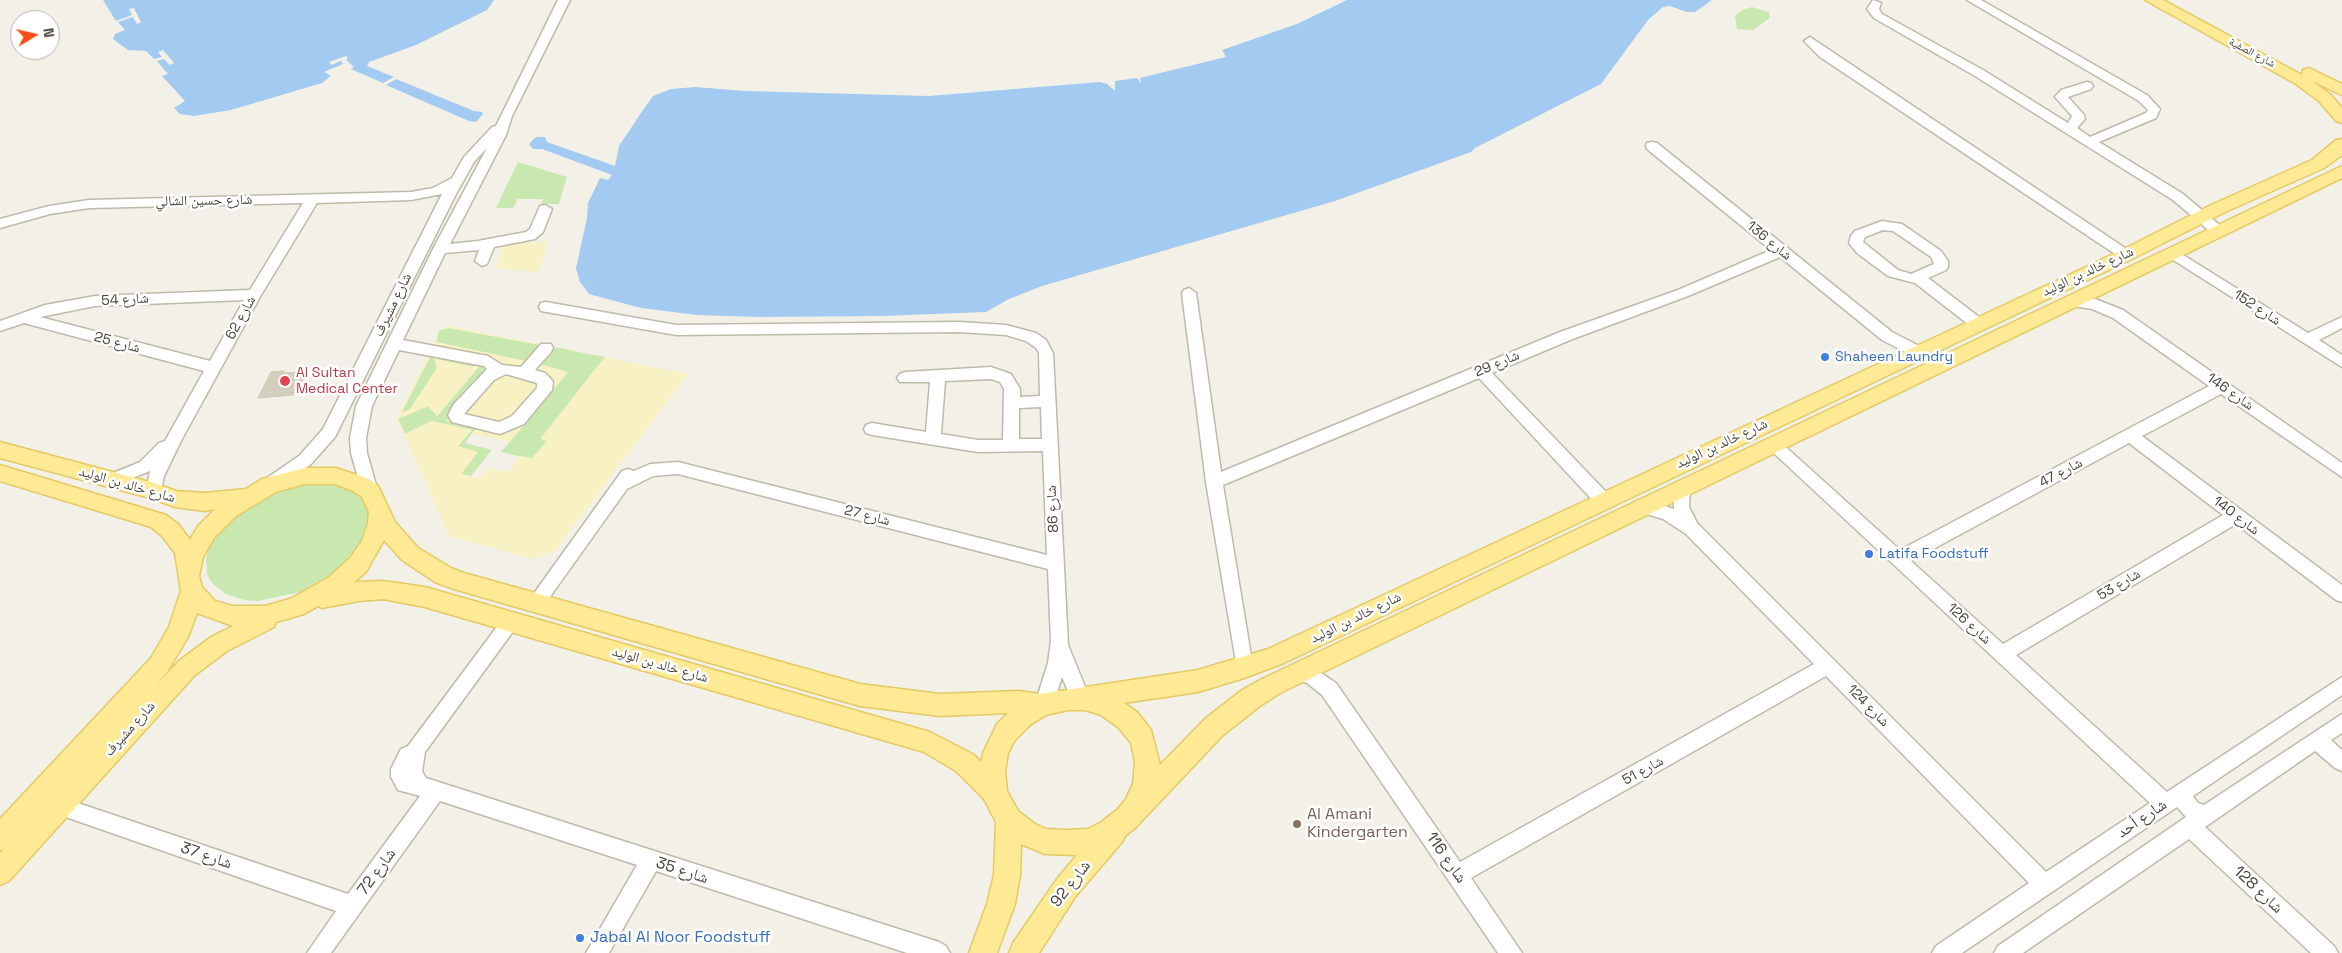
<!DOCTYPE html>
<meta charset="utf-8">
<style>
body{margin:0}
#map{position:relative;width:2342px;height:953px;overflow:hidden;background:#f3f1e7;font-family:"Space Grotesk",sans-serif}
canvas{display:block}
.north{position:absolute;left:10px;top:10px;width:50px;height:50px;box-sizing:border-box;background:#fff;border:1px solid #b5b3af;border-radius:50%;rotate:81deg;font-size:14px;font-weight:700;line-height:20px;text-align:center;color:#474236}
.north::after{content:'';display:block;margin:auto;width:18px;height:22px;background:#fa4e17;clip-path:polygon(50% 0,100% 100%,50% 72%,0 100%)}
</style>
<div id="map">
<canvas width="2342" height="953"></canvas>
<div class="north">N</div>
</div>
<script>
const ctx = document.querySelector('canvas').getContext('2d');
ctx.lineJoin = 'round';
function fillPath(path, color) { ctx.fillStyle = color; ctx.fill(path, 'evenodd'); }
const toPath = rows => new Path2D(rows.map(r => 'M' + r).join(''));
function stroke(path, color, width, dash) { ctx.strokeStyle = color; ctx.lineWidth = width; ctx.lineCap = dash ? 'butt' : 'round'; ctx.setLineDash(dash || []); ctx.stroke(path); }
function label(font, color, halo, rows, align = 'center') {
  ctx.font = font + ' "Space Grotesk","Noto Naskh Arabic",sans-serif'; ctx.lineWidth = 5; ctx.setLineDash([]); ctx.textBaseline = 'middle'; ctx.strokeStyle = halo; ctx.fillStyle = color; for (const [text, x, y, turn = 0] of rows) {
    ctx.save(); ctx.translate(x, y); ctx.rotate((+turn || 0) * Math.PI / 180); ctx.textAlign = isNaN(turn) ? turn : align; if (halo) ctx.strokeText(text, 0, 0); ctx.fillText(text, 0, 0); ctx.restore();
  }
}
fillPath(toPath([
 [1752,7,1769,12,1770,18,1753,30,1737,29,1735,16,1742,10],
 [518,162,567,177,559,204,541,204,543,199,518,199,513,208,496,208],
 [449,328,547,346,530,362,436,342,439,330],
 [556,347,605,357,541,438,547,441,532,459,501,452,567,372,541,365],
 [432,353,476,362,472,367,434,359,437,368,410,409,400,414],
 [482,363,493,366,447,420,477,427,465,443,492,450,471,476,461,474,458,446,471,430,432,421,404,434,398,419,428,406,437,416],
 [287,483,352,483,371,506,369,529,355,554,332,574,300,592,258,601,244,600,226,594,211,582,207,574,206,557,213,538,229,517]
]), '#c9e8b0');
fillPath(toPath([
 [545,242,548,243,538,272,495,268,505,243],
 [449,326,688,374,555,551,533,559,449,536,397,419,439,330],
 [449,328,546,346,530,362,436,342,439,330],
 [556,347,605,357,541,439,547,441,532,458,520,456,508,472,489,468,480,478,461,474,478,452,458,446,472,430,432,421,405,434,398,419,428,406,437,416,482,363,493,367,446,421,476,427,473,433,510,442,568,372,542,365],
 [432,353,476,363,472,367,434,358,437,368,410,409,401,414]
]), '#f8f1c3');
fillPath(toPath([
 [103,0,494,0,487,10,416,45,369,62,367,66,394,77,383,83,351,69,354,67,346,60,348,58,346,56,329,62,331,65,341,61,343,64,324,72,331,76,322,83,231,110,194,116,180,114,174,108,185,101,162,76,168,74,157,61,164,59,170,65,174,63,163,50,158,52,162,57,154,59,146,51,128,50,113,39,115,34,125,30,118,22,133,17,137,24,141,22,134,8,129,9,132,15,116,21],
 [1347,0,1712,0,1695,12,1687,12,1670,6,1663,7,1648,20,1601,84,1475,148,1471,152,1335,201,1042,286,1009,299,986,312,882,316,759,317,697,315,641,308,589,294,580,282,576,268,587,218,588,203,600,178,608,180,612,175,542,149,533,149,529,144,536,137,545,137,547,142,615,166,619,146,643,110,653,96,671,89,695,87,745,91,929,96,1100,82,1107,84,1115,91,1115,81,1137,78,1141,84,1140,78,1226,57,1222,50,1297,24],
 [396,79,474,111,482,112,483,114,476,122,469,121,386,85]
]), '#a3caf0');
const building = toPath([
 [284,371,283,373,308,372,300,389,296,389,293,395,258,398,271,372,284,371]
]);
fillPath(building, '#d5cebc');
stroke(building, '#d0c6af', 1);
const minor = toPath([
 [558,0,570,0,512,116,506,135,450,244,478,241,526,232,530,229,540,206,545,205,552,209,543,232,535,239,494,247,487,264,482,266,475,261,479,250,445,253,403,340,488,356,502,365,521,367,541,344,551,344,553,348,551,352,535,370,545,373,550,378,553,382,552,390,524,424,500,434,452,422,448,415,454,404,487,369,484,366,399,350,372,406,366,438,367,453,378,492,376,497,370,498,364,497,362,492,351,453,350,438,356,406,433,249,487,148,474,162,456,194,335,437,311,464,279,488,273,489,267,488,265,483,267,478,299,456,323,429,442,194,411,200,317,203,261,295,182,439,164,476,160,496,154,497,148,496,146,491,150,471,112,486,106,484,104,480,106,476,140,462,159,443,165,441,204,371,24,323,0,331,0,321,45,305,95,296,250,290,303,203,89,208,50,214,0,228,0,219,49,206,89,200,411,192,433,188,452,178,464,157,492,127,496,126,558,0],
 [244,300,210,361,40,317,95,306,244,300],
 [506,374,537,383,537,388,512,416,499,422,464,414,494,380,506,374],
 [1873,0,1881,3,1879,9,1882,14,1983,70,2068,123,2072,116,2055,97,2061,90,2087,82,2091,83,2093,86,2091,89,2068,97,2084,115,2085,119,2077,128,2090,137,2146,113,2148,110,2139,101,1967,0,1981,0,2147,95,2160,109,2156,118,2099,142,2183,194,2223,228,2225,231,2223,234,2213,234,2173,200,1975,76,1874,18,1867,9,1873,0],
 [1810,37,2131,252,2133,255,2131,258,2121,258,1820,57,1804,41,1810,37],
 [1652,142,1657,143,1892,332,1923,348,1925,352,1923,356,1913,356,1882,340,1780,257,1688,296,1570,340,1492,373,1609,495,1611,500,1609,505,1603,507,1597,505,1479,378,1223,485,1253,668,1250,674,1244,676,1238,674,1206,482,1182,293,1184,290,1189,288,1196,293,1221,472,1560,332,1678,290,1771,250,1647,149,1646,146,1647,143,1652,142],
 [1882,221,1902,224,1941,251,1948,261,1948,267,1946,270,1928,278,1983,320,1985,324,1983,328,1973,328,1915,283,1888,276,1857,253,1849,243,1851,236,1855,231,1882,221],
 [1883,230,1893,231,1931,257,1934,264,1911,274,1898,270,1863,242,1865,237,1883,230],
 [2172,248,2308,333,2342,317,2342,328,2319,340,2342,355,2342,367,2167,256,2165,253,2172,248],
 [2072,296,2095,299,2123,310,2342,463,2342,477,2221,394,2142,436,2342,585,2342,602,2336,600,2236,524,2016,655,2167,792,2342,677,2342,695,2193,796,2198,803,2204,805,2342,714,2342,733,2331,740,2342,750,2342,771,2335,768,2315,751,2205,827,2334,946,2338,953,2311,953,2189,839,2023,953,1994,953,1998,946,2186,817,2177,807,1962,953,1932,953,1936,946,2029,883,1826,676,1471,878,1522,953,1498,953,1322,695,1307,683,1292,679,1289,673,1292,667,1298,665,1318,671,1336,683,1460,862,1814,664,1686,534,1663,519,1637,511,1635,506,1637,501,1643,499,1674,509,1674,488,1676,483,1682,482,1688,483,1690,488,1689,507,1697,523,2046,872,2150,803,1764,444,1766,440,1772,438,1778,440,1900,550,2209,386,2113,318,2092,309,2067,305,2065,301,2072,296],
 [2129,443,2223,515,2003,644,1911,561,2129,443],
 [546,302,676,325,959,322,1006,325,1036,333,1046,340,1053,353,1068,645,1090,699,1088,705,1081,707,1074,705,1062,677,1051,710,1044,712,1037,710,1035,704,1048,663,1051,641,1048,569,678,474,653,476,627,489,542,608,536,610,530,608,527,603,622,471,628,469,634,471,650,464,678,462,1047,555,1043,451,978,452,872,435,866,433,864,429,866,425,872,423,926,432,930,382,900,382,897,378,900,374,905,372,991,367,1011,374,1020,389,1020,397,1040,396,1039,353,1036,348,1026,341,1006,335,959,332,676,335,541,311,539,307,541,303,546,302],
 [991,379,1000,382,1004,389,1003,440,978,440,941,434,945,381,991,379],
 [1041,407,1042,439,1019,439,1019,408,1041,407],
 [511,613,517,616,520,621,517,626,425,752,422,771,426,778,939,942,946,946,950,953,907,953,656,871,609,953,586,953,637,865,440,801,331,953,307,953,336,911,60,815,53,813,50,806,53,799,60,797,348,894,420,796,398,790,391,777,391,769,401,749,408,746,505,616,511,613]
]);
const major = toPath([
 [2145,0,2163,0,2302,75,2303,70,2309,68,2342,84,2342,95,2312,81,2331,95,2342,108,2342,123,2336,121,2319,101,2296,84,2145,0],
 [2342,139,2342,155,2324,168,2223,213,2132,259,1284,663,1244,678,1198,692,1124,703,1137,712,1151,730,1160,765,1205,719,1242,690,1262,679,2342,166,2342,178,1280,693,1260,706,1223,735,1135,828,1125,836,1122,842,1075,897,1039,953,1009,953,1013,943,1057,879,1077,855,1045,854,1021,844,1020,875,1015,904,997,953,969,953,987,904,994,875,996,822,984,799,956,771,924,752,425,607,383,599,359,601,322,608,318,606,304,614,276,622,274,627,227,651,195,675,9,881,0,885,0,853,3,849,0,850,0,819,151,658,169,627,181,591,175,553,162,536,151,527,0,481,0,465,166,515,178,524,190,540,198,526,215,509,205,511,175,507,150,498,0,458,0,442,154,483,176,491,205,493,246,489,262,479,305,468,336,468,369,479,378,486,395,522,418,548,451,568,464,573,860,684,940,694,1019,691,1040,694,1198,670,1268,649,2120,251,2211,205,2312,160,2336,140,2342,139],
 [305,484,335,484,353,491,362,497,369,512,368,523,362,541,350,558,328,578,290,599,265,606,232,606,215,601,202,587,199,576,203,557,214,538,236,516,276,492,305,484],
 [384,540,402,560,435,582,454,589,860,706,940,716,1008,713,997,724,984,751,981,762,974,755,930,732,425,587,383,581,354,582,366,572,384,540],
 [197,613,233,626,211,637,179,661,155,686,167,672,188,637,197,613],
 [1068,710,1085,710,1101,715,1119,728,1131,743,1135,761,1133,784,1126,799,1117,810,1100,823,1088,829,1067,830,1046,829,1035,824,1018,811,1007,791,1005,771,1008,753,1015,740,1030,725,1046,715,1068,710]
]);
stroke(minor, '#bfb9a9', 3);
stroke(major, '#e4c964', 3);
fillPath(minor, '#fff');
fillPath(major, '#feea95');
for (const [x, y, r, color] of [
 [1825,357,5,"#3f7fe0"],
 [285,381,6,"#e0444e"],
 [1869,554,5,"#3f7fe0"],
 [1297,824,5,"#8d6e63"],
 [580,938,5,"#3f7fe0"]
]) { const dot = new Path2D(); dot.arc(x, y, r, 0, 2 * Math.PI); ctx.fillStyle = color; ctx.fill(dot); stroke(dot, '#fff', 2); }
label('11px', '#474236', '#fff', [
 ["شارع الصفية",2252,53,28]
]);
label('14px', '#474236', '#fff', [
 ["شارع حسين الشالي",204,201,-1],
 ["شارع 136",1769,241,39],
 ["شارع خالد بن الوليد",2088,272,-25],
 ["شارع 54",125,300,-3],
 ["شارع مشيرف",393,305,-64],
 ["شارع 152",2257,308,33],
 ["شارع 62",241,318,-61],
 ["شارع 25",117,343,15],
 ["شارع 29",1497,364,-23],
 ["شارع 146",2230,392,35],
 ["شارع خالد بن الوليد",1722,444,-25],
 ["شارع 47",2061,473,-28],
 ["شارع خالد بن الوليد",127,485,16],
 ["شارع 86",1053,509,-93],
 ["شارع 27",867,516,14],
 ["شارع 140",2236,516,37],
 ["شارع 53",2119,585,-31],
 ["شارع خالد بن الوليد",1356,618,-26],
 ["شارع 126",1969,624,42],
 ["شارع خالد بن الوليد",660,665,16],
 ["شارع 124",1868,706,45],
 ["شارع مشيرف",130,729,-48],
 ["شارع 51",1643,771,-29]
]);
label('14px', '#366cbe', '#fff', [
 ["Shaheen Laundry",1835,357],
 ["Latifa Foodstuff",1879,554]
], 'left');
label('14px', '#be3a42', '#fff', [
 ["Al Sultan",296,373],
 ["Medical Center",296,389]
], 'left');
label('16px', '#785e54', '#fff', [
 ["Al Amani",1307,815],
 ["Kindergarten",1307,833]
], 'left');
label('16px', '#474236', '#fff', [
 ["شارع أحد",2142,819,-34],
 ["شارع 37",206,856,19],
 ["شارع 116",1446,858,55],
 ["شارع 35",682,871,18],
 ["شارع 72",377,872,-54],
 ["شارع 92",1071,884,-52],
 ["شارع 128",2258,890,43]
]);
label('16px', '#366cbe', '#fff', [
 ["Jabal Al Noor Foodstuff",590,938]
], 'left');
</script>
